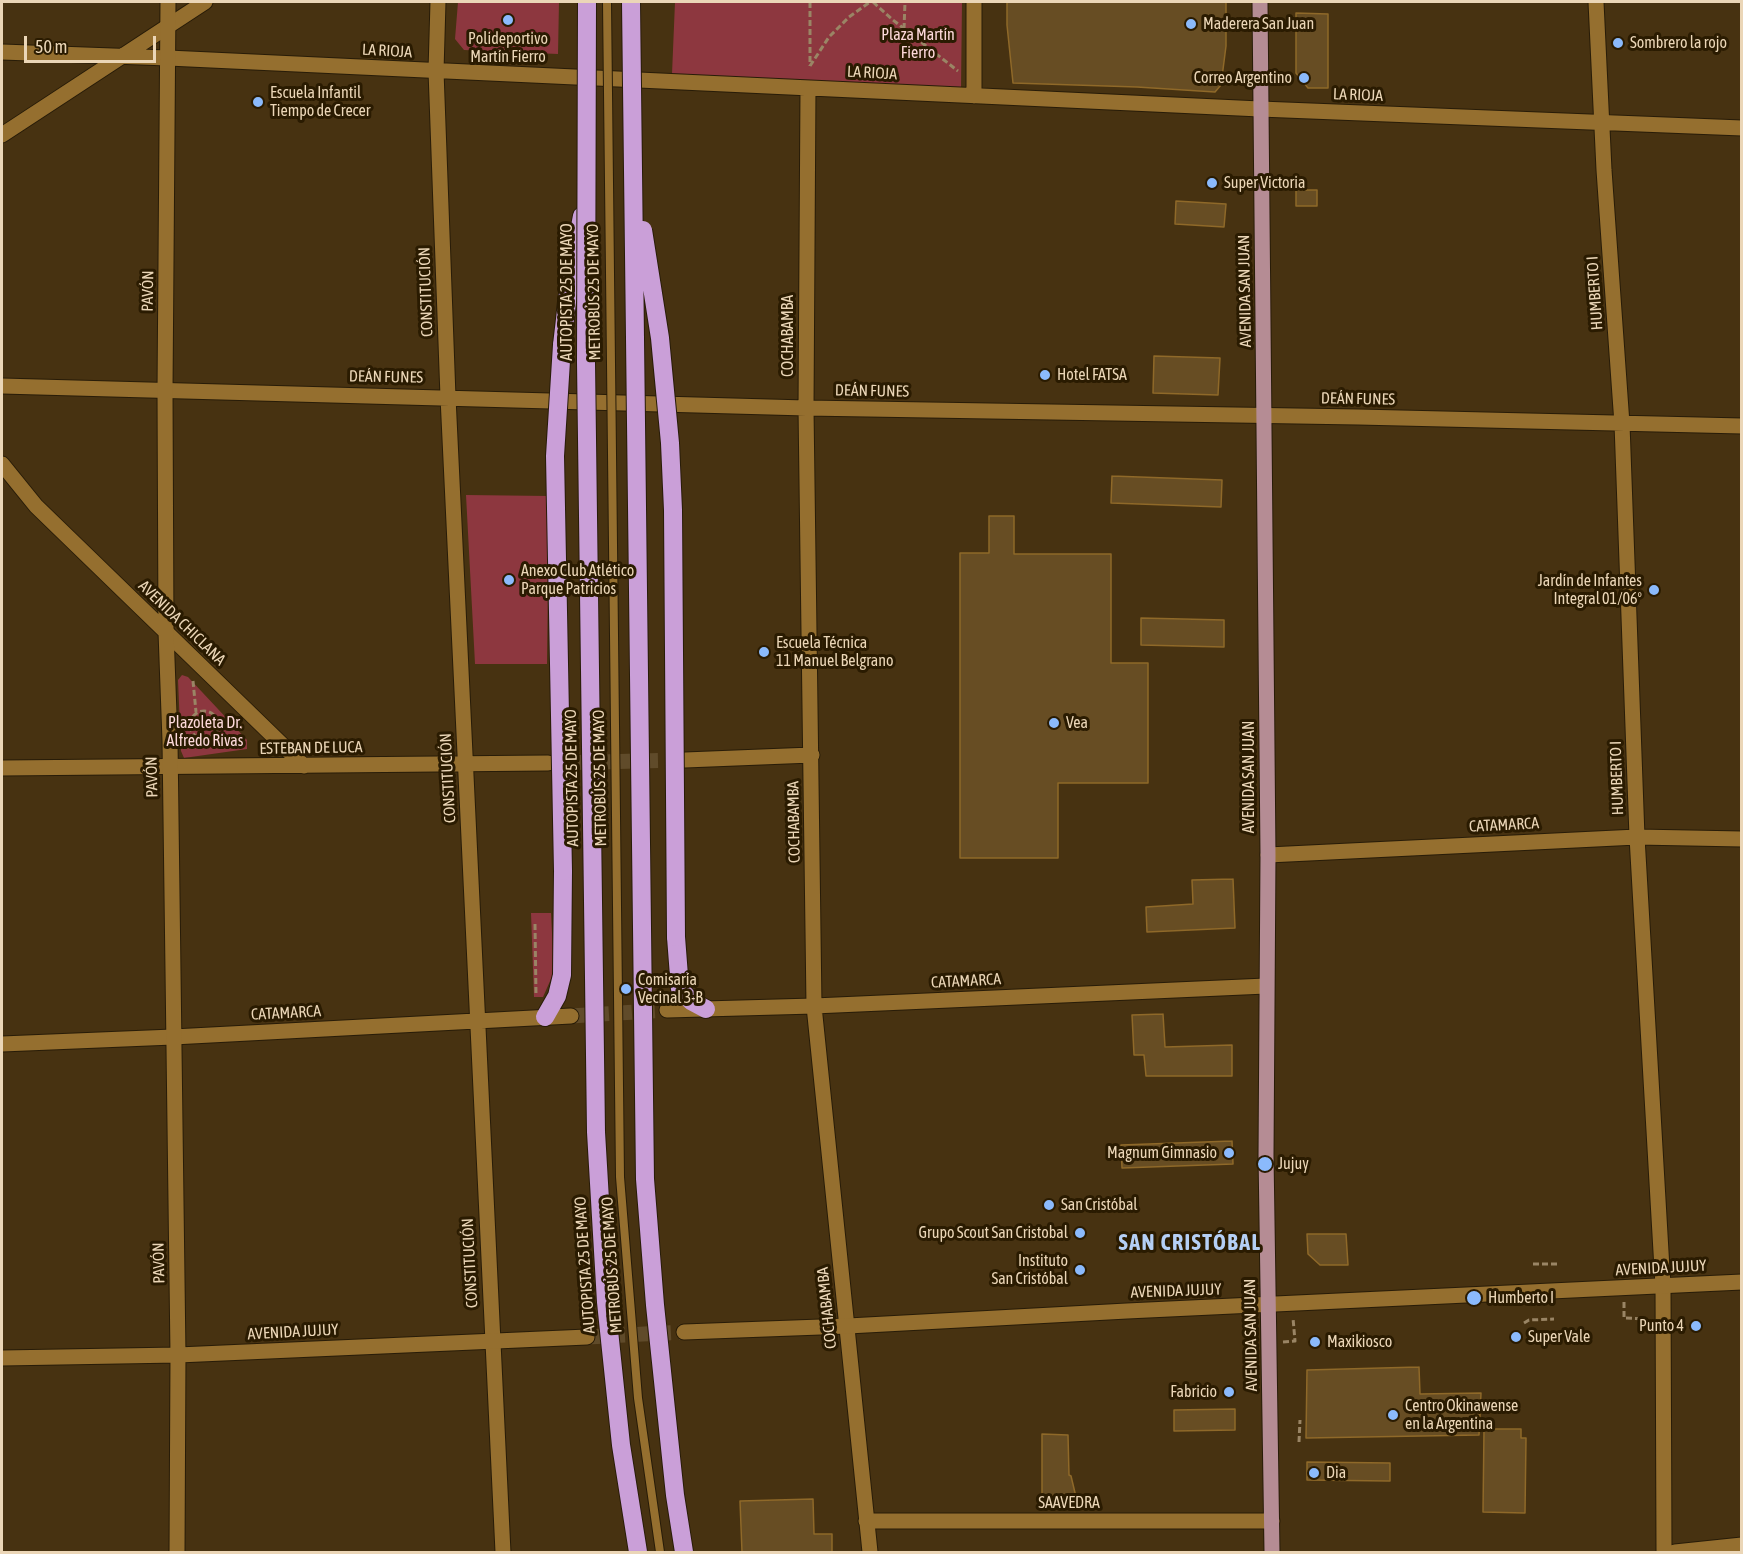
<!DOCTYPE html>
<meta charset="utf-8">
<style>
body{margin:0}
#map{position:relative;width:1743px;height:1554px;overflow:hidden;background:#473211;font-family:"Asap Condensed",sans-serif}
canvas{display:block}
.frame{position:absolute;inset:0;border:3px solid #ebd6b7;pointer-events:none}
.scale{position:absolute;left:24px;top:36px;width:132px;height:27px;box-sizing:border-box;border:3px solid #ebd6b7;border-top:0;padding-left:8px;font-size:18px;line-height:21px;white-space:nowrap;color:#ebd6b7;-webkit-text-stroke:4px #2a1b01;paint-order:stroke}
</style>
<div id="map">
<canvas width="1743" height="1554"></canvas>
<div class="frame"></div>
<div class="scale">50 m</div>
</div>
<script>
const ctx = document.querySelector('canvas').getContext('2d');
ctx.lineJoin = 'round';
function fillPath(path, color) { ctx.fillStyle = color; ctx.fill(path, 'evenodd'); }
const toPath = rows => new Path2D(rows.map(r => 'M' + r).join(''));
function stroke(path, color, width, dash) { ctx.strokeStyle = color; ctx.lineWidth = width; ctx.lineCap = dash ? 'butt' : 'round'; ctx.setLineDash(dash || []); ctx.stroke(path); }
function label(font, color, halo, rows, align = 'center') {
  ctx.font = font + ' "Asap Condensed",sans-serif'; ctx.lineWidth = 6; ctx.setLineDash([]); ctx.textBaseline = 'middle'; ctx.strokeStyle = halo; ctx.fillStyle = color; for (const [text, x, y, turn = 0] of rows) {
    ctx.save(); ctx.translate(x, y); ctx.rotate((+turn || 0) * Math.PI / 180); ctx.textAlign = isNaN(turn) ? turn : align; if (halo) ctx.strokeText(text, 0, 0); ctx.fillText(text, 0, 0); ctx.restore();
  }
}
fillPath(toPath([
 [458,2,559,2,558,54,464,50,455,39],
 [675,2,962,2,961,89,672,74],
 [466,495,549,496,547,664,475,664],
 [182,675,188,677,247,740,247,749,184,758,181,751,178,680],
 [531,913,551,913,554,972,543,997,534,997]
]), '#8d373f');
const building = toPath([
 [1007,2,1226,2,1226,46,1221,85,1215,92,1137,87,1013,83,1007,25,1007,2],
 [1296,13,1328,14,1328,88,1308,88,1296,73,1296,13],
 [1296,190,1317,190,1317,206,1296,206,1296,190],
 [1176,201,1226,204,1224,227,1175,224,1176,201],
 [1154,356,1220,358,1218,395,1153,393,1154,356],
 [1112,476,1222,480,1221,507,1111,503,1112,476],
 [989,516,1014,516,1014,554,1111,554,1111,663,1148,663,1148,783,1058,783,1058,858,960,858,960,553,989,553,989,516],
 [1141,618,1224,620,1224,647,1141,645,1141,618],
 [1233,879,1235,928,1147,932,1146,907,1193,904,1192,880,1233,879],
 [1163,1014,1165,1047,1232,1045,1232,1076,1146,1076,1144,1055,1134,1055,1132,1015,1163,1014],
 [1232,1141,1233,1164,1122,1168,1121,1145,1232,1141],
 [1307,1234,1346,1234,1348,1265,1320,1265,1308,1254,1307,1234],
 [1419,1367,1420,1394,1481,1393,1479,1435,1306,1438,1307,1370,1419,1367],
 [1235,1409,1235,1430,1174,1431,1174,1410,1235,1409],
 [1484,1429,1521,1429,1521,1438,1526,1438,1525,1513,1483,1512,1484,1429],
 [1042,1434,1068,1435,1069,1475,1071,1476,1076,1497,1042,1495,1042,1434],
 [1307,1462,1390,1463,1390,1481,1307,1480,1307,1462],
 [813,1499,814,1534,832,1534,832,1552,742,1552,740,1501,813,1499]
]);
fillPath(building, '#674d23');
stroke(building, '#8f6929', 1.5);
stroke(toPath([
 [551,763,685,760],
 [571,1016,667,1010]
]), '#604b2a', 15, [15, 8]);
stroke(toPath([
 [587,1337,684,1332]
]), '#604b2a', 15, [15, 8]);
const street = toPath([
 [438,2,436,71,448,397,503,1552],
 [1596,2,1604,170,1622,424,1637,837,1663,1286,1664,1552],
 [2,52,168,58,1260,109,1742,128],
 [808,88,806,408,814,1006,870,1552],
 [974,96,974,2],
 [2,135,205,2],
 [2,386,806,408,1358,417,1742,426],
 [166,632,304,766],
 [685,760,812,755],
 [2,768,548,763],
 [1268,855,1637,837,1742,839],
 [667,1010,814,1006,1266,986],
 [2,1044,173,1037,571,1016],
 [866,1521,1272,1521],
 [1675,1552,1742,1545]
]);
const secondary = toPath([
 [168,2,165,390,166,632,170,741,178,1355,177,1552],
 [2,464,36,506,166,632],
 [684,1332,848,1326,1127,1311,1742,1282],
 [2,1358,178,1355,587,1337]
]);
const primary = toPath([
 [1260,2,1268,855,1266,1155,1272,1552]
]);
const highway = toPath([
 [562,345,569,285,582,216],
 [676,937,680,989,691,1001,706,1009],
 [545,1017,557,996,562,975,563,871]
]);
stroke(street, '#281c08', 17);
stroke(secondary, '#281c08', 17);
stroke(primary, '#281c08', 17);
stroke(highway, '#281c08', 20);
stroke(toPath([
 [810,2,810,66],
 [873,2,893,20,958,71],
 [904,29,905,2],
 [810,66,829,37,849,17,870,2],
 [193,681,196,712],
 '190 725a14 14 0 1 1 28 0a14 14 0 1 1-28 0Z',
 [218,728,243,729],
 [535,924,536,995],
 [1533,1264,1558,1264],
 [1624,1302,1624,1318,1647,1319],
 [1524,1323,1529,1320,1554,1319],
 [1283,1342,1295,1341,1293,1318],
 [1299,1442,1300,1420]
]), '#9a8565', 3, [6, 3]);
stroke(street, '#956f2f', 15);
stroke(secondary, '#956f2f', 15);
stroke(primary, '#b58c94', 15);
stroke(highway, '#ca9fd8', 18);
const laneBridge = toPath([
 [607,2,620,1177,638,1398,660,1552]
]);
const highwayBridge = toPath([
 [587,2,586,362,596,1132,606,1302,621,1445,638,1552],
 [631,2,645,1179,655,1305,675,1495,684,1552],
 [643,230,660,338,670,443,673,510,676,937],
 [562,345,555,456,563,871]
]);
stroke(laneBridge, '#281c08', 10, []);
stroke(highwayBridge, '#281c08', 20, []);
stroke(laneBridge, '#956f2f', 8);
stroke(highwayBridge, '#ca9fd8', 18);
for (const [x, y, r, color] of [
 [508,20,6,"#8bbafc"],
 [1191,24,6,"#8bbafc"],
 [1618,43,6,"#8bbafc"],
 [1304,78,6,"#8bbafc"],
 [258,102,6,"#8bbafc"],
 [1212,183,6,"#8bbafc"],
 [1045,375,6,"#8bbafc"],
 [509,580,6,"#8bbafc"],
 [1654,590,6,"#8bbafc"],
 [764,652,6,"#8bbafc"],
 [1054,723,6,"#8bbafc"],
 [626,989,6,"#8bbafc"],
 [1229,1153,6,"#8bbafc"],
 [1265,1164,8,"#8bbafc"],
 [1049,1205,6,"#8bbafc"],
 [1080,1233,6,"#8bbafc"],
 [1080,1270,6,"#8bbafc"],
 [1474,1298,8,"#8bbafc"],
 [1696,1326,6,"#8bbafc"],
 [1516,1337,6,"#8bbafc"],
 [1315,1342,6,"#8bbafc"],
 [1229,1392,6,"#8bbafc"],
 [1393,1415,6,"#8bbafc"],
 [1314,1473,6,"#8bbafc"]
]) { const dot = new Path2D(); dot.arc(x, y, r, 0, 2 * Math.PI); ctx.fillStyle = color; ctx.fill(dot); stroke(dot, '#2a1b01', 2); }
label('16px', '#ebd6b7', '#2a1b01', [
 ["Maderera San Juan",1203,24],
 ["Polideportivo",508,39,"center"],
 ["Martín Fierro",508,57,"center"],
 ["Sombrero la rojo",1630,43],
 ["Correo Argentino",1292,78,"right"],
 ["Escuela Infantil",270,93],
 ["Tiempo de Crecer",270,111],
 ["Super Victoria",1224,183],
 ["Hotel FATSA",1057,375],
 ["Anexo Club Atlético",521,571],
 ["Parque Patricios",521,589],
 ["Jardín de Infantes",1642,581,"right"],
 ["Integral 01/06°",1642,599,"right"],
 ["Escuela Técnica",776,643],
 ["11 Manuel Belgrano",776,661],
 ["Vea",1066,723],
 ["Comisaría",638,980],
 ["Vecinal 3-B",638,998],
 ["Magnum Gimnasio",1217,1153,"right"],
 ["Jujuy",1278,1164],
 ["San Cristóbal",1061,1205],
 ["Grupo Scout San Cristobal",1068,1233,"right"],
 ["Instituto",1068,1261,"right"],
 ["San Cristóbal",1068,1279,"right"],
 ["Humberto I",1488,1298],
 ["Punto 4",1684,1326,"right"],
 ["Super Vale",1528,1337],
 ["Maxikiosco",1327,1342],
 ["Fabricio",1217,1392,"right"],
 ["Centro Okinawense",1405,1406],
 ["en la Argentina",1405,1424],
 ["Dia",1326,1473]
], 'left');
label('16px', '#fdd9da', '#2a1b01', [
 ["Plaza Martín",918,35],
 ["Fierro",918,53],
 ["Plazoleta Dr.",205,723],
 ["Alfredo Rivas",205,741]
]);
label('16px', '#ebd6b7', '#2a1b01', [
 ["LA RIOJA",387,51,3],
 ["LA RIOJA",872,73,3],
 ["LA RIOJA",1358,95,2],
 ["PAVÓN",148,291,-89],
 ["AVENIDA SAN JUAN",1245,291,-91],
 ["CONSTITUCIÓN",426,292,-92],
 ["AUTOPISTA 25 DE MAYO",567,292,-90],
 ["METROBÚS 25 DE MAYO",594,292,-91],
 ["HUMBERTO I",1595,293,-94],
 ["COCHABAMBA",788,336,-90],
 ["DEÁN FUNES",386,377,1],
 ["DEÁN FUNES",872,391,1],
 ["DEÁN FUNES",1358,399,1],
 ["AVENIDA CHICLANA",182,623,44],
 ["ESTEBAN DE LUCA",311,748,-1],
 ["PAVÓN",152,777,-91],
 ["AVENIDA SAN JUAN",1249,777,-90],
 ["CONSTITUCIÓN",448,778,-93],
 ["AUTOPISTA 25 DE MAYO",572,778,-91],
 ["METROBÚS 25 DE MAYO",600,778,-91],
 ["HUMBERTO I",1617,778,-92],
 ["COCHABAMBA",794,822,-91],
 ["CATAMARCA",1504,825,-3],
 ["CATAMARCA",966,981,-3],
 ["CATAMARCA",286,1013,-3],
 ["PAVÓN",159,1263,-91],
 ["CONSTITUCIÓN",470,1263,-93],
 ["AUTOPISTA 25 DE MAYO",585,1265,-94],
 ["METROBÚS 25 DE MAYO",612,1265,-94],
 ["AVENIDA JUJUY",1661,1268,-3],
 ["AVENIDA JUJUY",1176,1291,-2],
 ["COCHABAMBA",827,1308,-96],
 ["AVENIDA JUJUY",293,1332,-3],
 ["AVENIDA SAN JUAN",1251,1335,-91],
 ["SAAVEDRA",1069,1503]
]);
ctx.letterSpacing = '1.5px';
label('bold 22px', '#b5cff5', '#2a1b01', [
 ["SAN CRISTÓBAL",1190,1243]
]);
ctx.letterSpacing = '0px';
</script>
